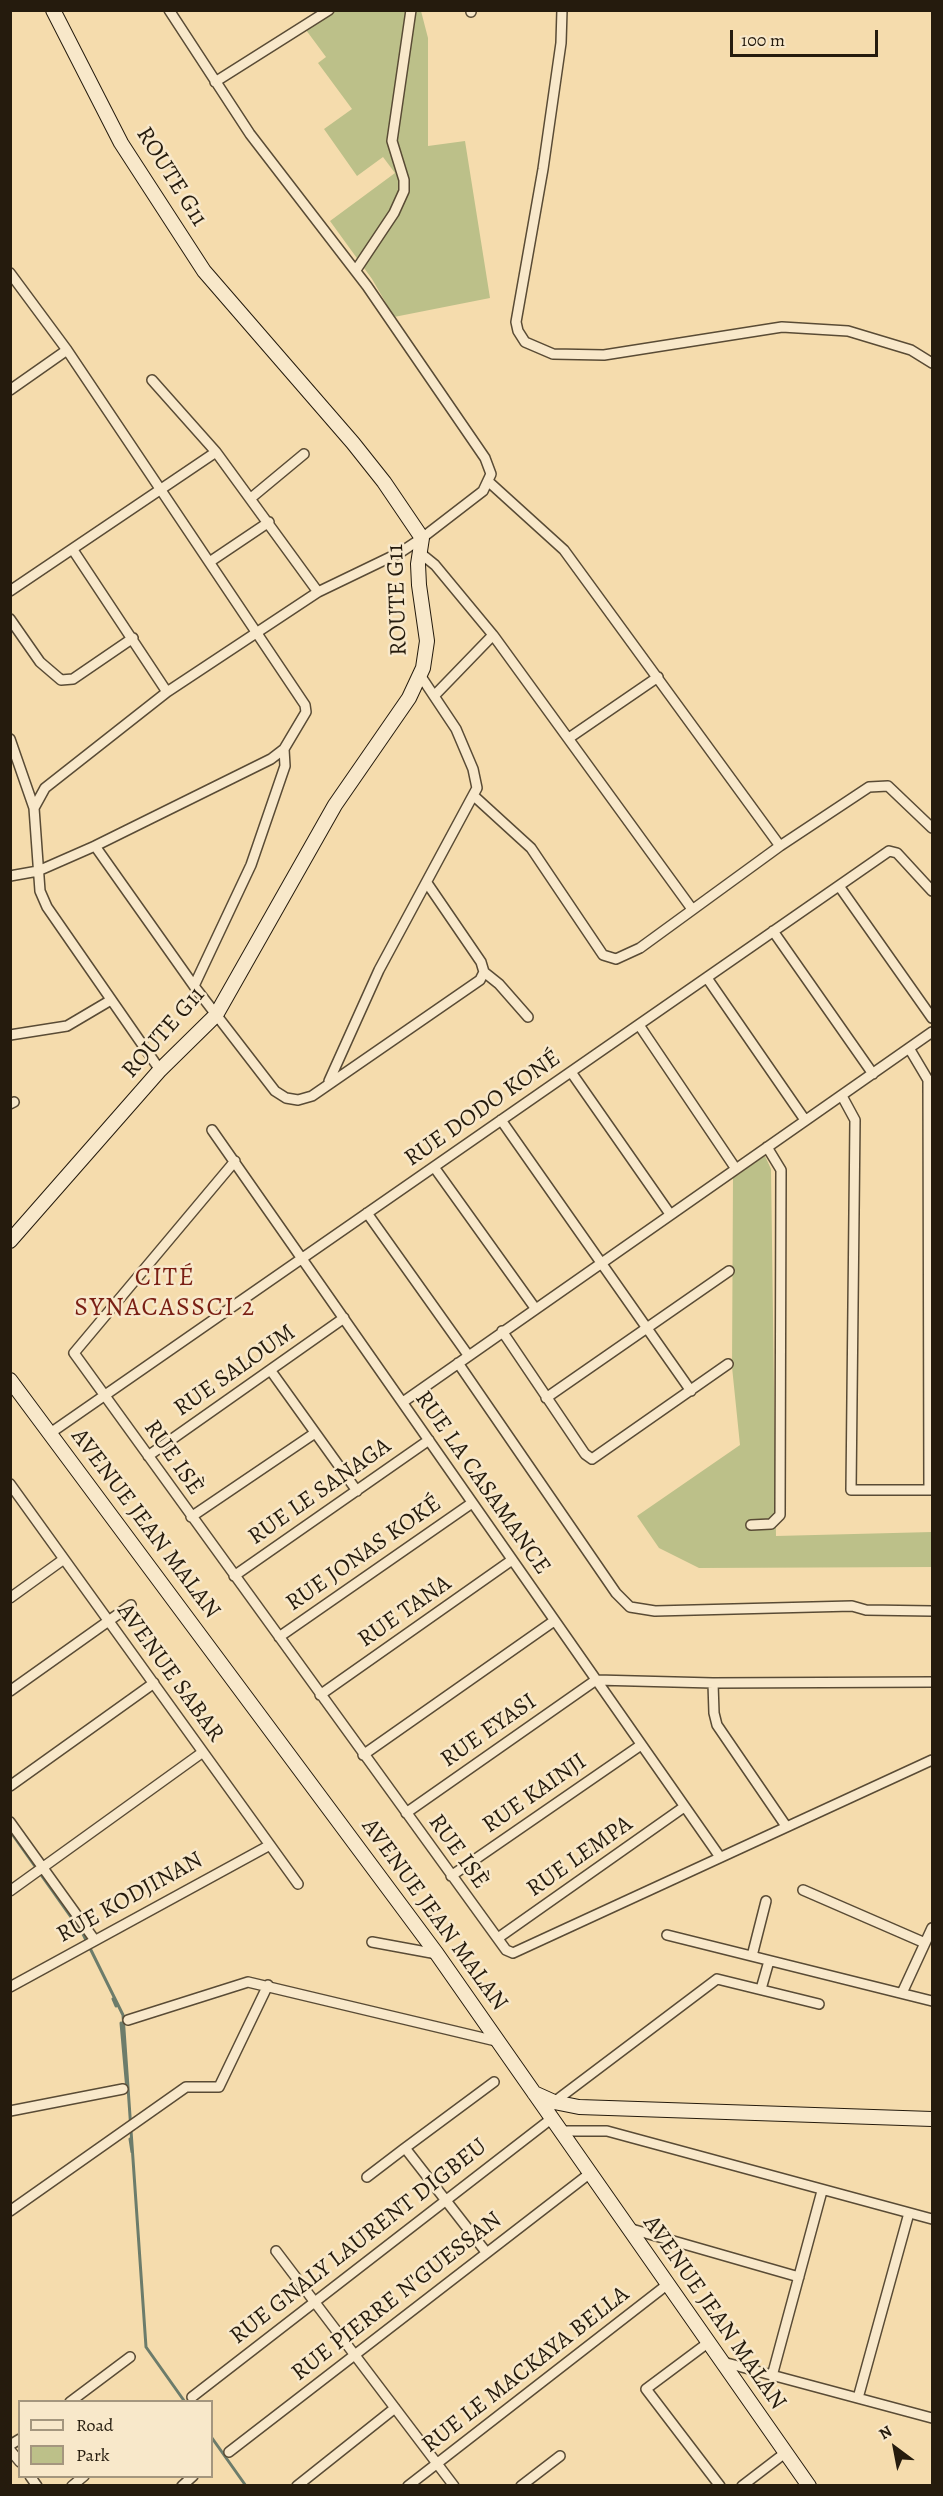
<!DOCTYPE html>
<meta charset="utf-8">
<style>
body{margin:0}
#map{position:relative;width:943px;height:2496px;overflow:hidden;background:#f5dcad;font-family:Alegreya,serif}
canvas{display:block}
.frame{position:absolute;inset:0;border:12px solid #251b0d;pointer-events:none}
.legend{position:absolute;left:18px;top:2400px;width:195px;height:78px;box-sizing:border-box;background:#f8e8ca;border:2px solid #a4967e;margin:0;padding:8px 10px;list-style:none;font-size:18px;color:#251b0d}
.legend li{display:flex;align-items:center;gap:12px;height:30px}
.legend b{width:30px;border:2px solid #a4967e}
.north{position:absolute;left:865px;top:2418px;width:60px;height:60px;-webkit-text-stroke:4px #f8e8ca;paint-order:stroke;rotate:328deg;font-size:16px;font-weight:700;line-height:24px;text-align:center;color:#251b0d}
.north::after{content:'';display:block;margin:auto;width:21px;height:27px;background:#251b0d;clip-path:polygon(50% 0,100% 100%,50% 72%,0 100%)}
.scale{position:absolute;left:730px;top:30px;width:148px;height:27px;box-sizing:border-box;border:3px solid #251b0d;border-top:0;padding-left:8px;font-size:18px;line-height:21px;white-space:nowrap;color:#251b0d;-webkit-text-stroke:4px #f8e8ca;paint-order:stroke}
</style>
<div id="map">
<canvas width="943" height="2496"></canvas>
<div class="frame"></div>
<ul class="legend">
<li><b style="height:8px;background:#f8e8ca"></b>Road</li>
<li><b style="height:16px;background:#bcc089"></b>Park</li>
</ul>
<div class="north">N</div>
<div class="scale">100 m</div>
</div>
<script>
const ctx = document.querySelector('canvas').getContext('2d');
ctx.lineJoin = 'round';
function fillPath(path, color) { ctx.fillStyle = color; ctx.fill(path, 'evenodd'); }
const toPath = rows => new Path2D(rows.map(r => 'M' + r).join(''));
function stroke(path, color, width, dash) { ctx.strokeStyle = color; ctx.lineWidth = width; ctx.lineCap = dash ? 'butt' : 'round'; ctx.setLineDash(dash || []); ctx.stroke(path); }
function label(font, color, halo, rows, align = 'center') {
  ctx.font = font + ' Alegreya,serif'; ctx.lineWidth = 5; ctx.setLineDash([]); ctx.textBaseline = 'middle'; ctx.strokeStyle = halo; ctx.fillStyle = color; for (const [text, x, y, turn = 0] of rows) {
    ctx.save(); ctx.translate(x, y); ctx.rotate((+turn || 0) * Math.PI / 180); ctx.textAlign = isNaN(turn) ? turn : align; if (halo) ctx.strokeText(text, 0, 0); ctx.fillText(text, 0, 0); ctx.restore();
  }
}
fillPath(toPath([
 [335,11,421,11,428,38,428,146,465,141,490,298,394,317,372,279,330,221,395,173,383,157,357,176,324,129,352,109,318,63,326,57,306,30],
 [765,1156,771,1169,776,1536,932,1532,932,1567,699,1568,659,1548,637,1516,740,1445,732,1367,733,1178]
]), '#bcc089');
stroke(toPath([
 [10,1831,83,1934,123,2015,146,2347,185,2402],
 [113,1999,116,2006],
 [121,2023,127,2090],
 [130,2139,132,2152],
 [212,2438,246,2486]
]), '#6c7c6b', 3);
const street = toPath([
 [471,10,471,12],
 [562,10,561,43,543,169,516,322,518,331,525,342,553,354,604,355,782,327,848,331,911,350,932,363],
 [215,82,329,10],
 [356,270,394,213,404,191,404,180,392,141,411,10],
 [10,273,67,350,305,705,306,712,284,749],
 [152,380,216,452,318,592],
 [10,390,67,350],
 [489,482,564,550,780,846],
 [251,498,304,454],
 [73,550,167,692],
 [419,552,435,565,493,635,692,909],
 [211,561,269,522],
 [10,591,216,452],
 [10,619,40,662,61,680,73,679,133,638],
 [434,696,493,635],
 [569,738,658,677],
 [10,739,34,808,40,891,47,907,160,1070],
 [474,796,531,848,603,955,616,959,640,948,780,846,869,787,888,786,932,828],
 [34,808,45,788,167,692,318,592,401,552,422,538,483,491,491,474,485,458,367,286,250,134,169,10],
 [95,846,194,986,275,1091,286,1098,298,1100,312,1096,480,980,484,972,481,962,427,883],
 [10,876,38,871,95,846,271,759,284,749,285,766,251,865,194,986],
 [839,886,932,1018],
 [773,931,873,1074],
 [484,972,499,984,528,1017],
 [707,978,805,1120],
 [639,1025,736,1169],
 [10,1035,67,1026,111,1000],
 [909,1048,928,1080,929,1490],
 [571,1072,670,1214],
 [329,1081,379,970,477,788,473,769,456,729,420,675],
 [842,1096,855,1120,851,1490,932,1490],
 [10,1104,14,1102],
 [501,1120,691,1391],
 [212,1130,720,1857],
 [235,1161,74,1353,506,1950,513,1953,932,1760],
 [434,1167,535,1308],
 [367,1213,468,1355],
 [502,1331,585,1454,592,1459,728,1364],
 [458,1363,616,1593,630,1607,655,1611,852,1606,866,1610,932,1611],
 [271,1371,357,1491],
 [546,1398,729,1271],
 [403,1402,932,1032],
 [49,1434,889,851,897,853,932,891],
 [148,1456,344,1318],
 [10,1484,298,1884],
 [191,1517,315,1433],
 [751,1525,771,1524,780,1515,781,1170,767,1147],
 [234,1576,429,1440],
 [10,1598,64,1559],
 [279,1637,472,1503],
 [713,1683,714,1713,717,1725,786,1826],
 [10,1691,131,1605],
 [320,1695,512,1560],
 [363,1755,554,1621],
 [10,1786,154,1683],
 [406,1813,596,1680,713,1683,932,1682],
 [10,1822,94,1939],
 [451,1876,641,1745],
 [803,1890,925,1943],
 [10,1891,203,1752],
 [667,1935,932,2001],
 [498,1938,684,1807],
 [372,1942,437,1954],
 [752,1956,766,1901],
 [10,1987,270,1845],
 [761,1989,769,1961],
 [902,1993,932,1928],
 [128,2020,248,1982,496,2041],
 [554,2102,717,1979,819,2004],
 [10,2111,123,2089],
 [560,2131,607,2131,932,2219],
 [367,2177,405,2148],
 [10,2211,186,2087,219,2087,268,1985],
 [628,2228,799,2277],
 [276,2251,454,2486],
 [486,2252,405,2148,494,2082],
 [709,2342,646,2389,720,2486],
 [723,2362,932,2418],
 [772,2376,822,2191],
 [192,2397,551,2119],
 [858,2398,909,2213],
 [70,2402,130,2357],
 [10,2445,20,2439],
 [10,2450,20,2462],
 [229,2452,589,2174],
 [30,2476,37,2486],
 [72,2486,84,2476],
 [182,2486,193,2476],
 [297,2486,395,2408],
 [408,2486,668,2284],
 [521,2486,560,2456],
 [742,2486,785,2453]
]);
const secondary = toPath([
 [10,1241,160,1070,216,1015,335,805,409,698,423,668,427,641,419,585,418,564,422,538,384,482,353,443,204,271,121,143,53,10],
 [10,1380,437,1954,809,2486],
 [534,2093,554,2102,579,2107,932,2119]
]);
stroke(street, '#594b35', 12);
stroke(secondary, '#251b0d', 16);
stroke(street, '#f8e8ca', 9);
stroke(secondary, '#f8e8ca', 14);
label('24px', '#251b0d', '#f8e8ca', [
 ["ROUTE G11",171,177,58],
 ["ROUTE G11",398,600,-92],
 ["ROUTE G11",164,1033,-49],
 ["RUE DODO KONÉ",483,1109,-35],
 ["RUE SALOUM",235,1371,-35],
 ["RUE ISÈ",173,1458,55],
 ["RUE LA CASAMANCE",482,1483,55],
 ["RUE LE SANAGA",320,1492,-35],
 ["AVENUE JEAN MALAN",145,1524,53],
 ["RUE JONAS KOKÉ",364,1554,-35],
 ["RUE TANA",405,1612,-35],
 ["AVENUE SABAR",170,1673,54],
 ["RUE EYASI",489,1731,-35],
 ["RUE KAINJI",535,1794,-35],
 ["RUE ISÈ",458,1852,54],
 ["RUE LEMPA",580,1857,-35],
 ["RUE KODJINAN",130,1898,-29],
 ["AVENUE JEAN MALAN",434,1915,54],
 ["RUE GNALY LAURENT DIGBEU",359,2242,-38],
 ["RUE PIERRE N'GUESSAN",397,2297,-38],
 ["AVENUE JEAN MALAN",714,2313,55],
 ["RUE LE MACKAYA BELLA",526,2370,-38]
]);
ctx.letterSpacing = '1.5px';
label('26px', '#7a1f14', '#f8e8ca', [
 ["CITÉ",165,1279],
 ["SYNACASSCI 2",165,1309]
]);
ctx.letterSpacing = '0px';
</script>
